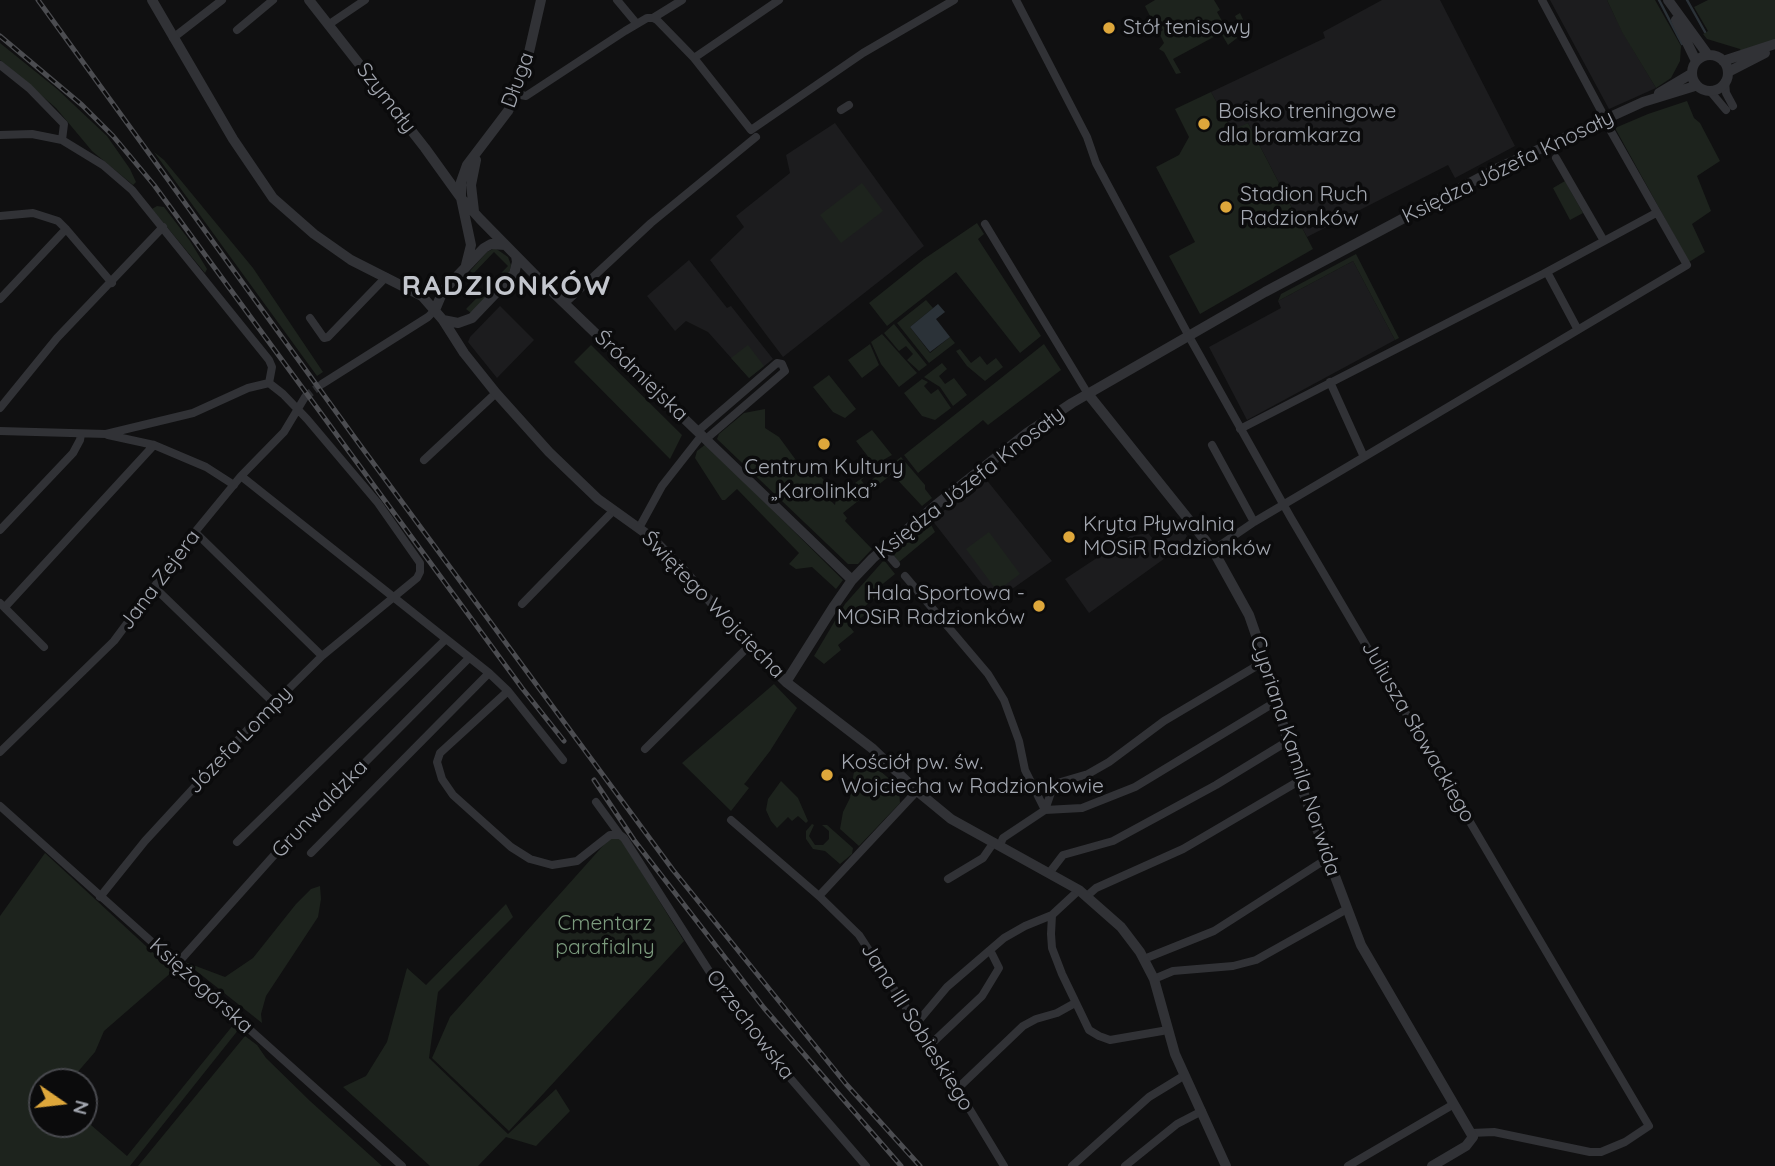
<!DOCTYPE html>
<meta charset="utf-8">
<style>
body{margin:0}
#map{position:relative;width:1775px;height:1166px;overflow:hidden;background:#101011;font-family:Quicksand,sans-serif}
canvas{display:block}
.north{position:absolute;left:28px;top:1068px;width:70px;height:70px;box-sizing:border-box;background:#0b0b0c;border:2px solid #48494e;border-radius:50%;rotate:104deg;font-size:19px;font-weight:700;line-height:28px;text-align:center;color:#a3a7b0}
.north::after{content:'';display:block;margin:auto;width:24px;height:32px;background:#dea73b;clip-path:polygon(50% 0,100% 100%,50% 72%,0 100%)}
</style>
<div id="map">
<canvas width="1775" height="1166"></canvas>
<div class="north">N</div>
</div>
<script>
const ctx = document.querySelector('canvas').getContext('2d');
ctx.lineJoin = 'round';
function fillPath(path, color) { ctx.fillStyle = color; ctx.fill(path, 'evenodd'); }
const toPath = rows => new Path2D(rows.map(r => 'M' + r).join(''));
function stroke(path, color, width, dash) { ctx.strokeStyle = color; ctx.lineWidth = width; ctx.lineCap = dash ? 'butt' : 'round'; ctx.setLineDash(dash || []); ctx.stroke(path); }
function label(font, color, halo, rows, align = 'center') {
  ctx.font = font + ' Quicksand,sans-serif'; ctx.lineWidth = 7; ctx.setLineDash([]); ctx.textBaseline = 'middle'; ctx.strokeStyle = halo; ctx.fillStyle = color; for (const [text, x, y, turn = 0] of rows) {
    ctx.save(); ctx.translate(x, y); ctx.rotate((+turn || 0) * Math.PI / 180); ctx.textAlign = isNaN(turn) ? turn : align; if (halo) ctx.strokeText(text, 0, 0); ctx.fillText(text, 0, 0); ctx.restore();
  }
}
fillPath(toPath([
 [1382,0,1440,0,1515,146,1455,178,1448,165,1307,237,1248,123,1233,131,1211,92,1325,38,1323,32],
 [1550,0,1607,0,1622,31,1656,88,1609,109],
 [835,123,924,246,783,357,710,260,744,227,736,216,790,173,786,155],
 [689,260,727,308,731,306,773,359,749,378,708,332,686,321,675,331,647,296],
 [1353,261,1395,340,1247,420,1209,347,1281,308,1278,301],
 [500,306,534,340,497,378,468,342,470,337],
 [985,478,1052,561,995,601,932,520],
 [1180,525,1187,536,1179,548,1089,613,1065,579,1130,536,1148,533,1156,543]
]), '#1c1c1e');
fillPath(toPath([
 [1155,0,1214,0,1220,10,1217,12,1226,28,1238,22,1235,16,1240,13,1249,32,1243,35,1240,29,1234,32,1237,38,1228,45,1221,33,1173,59,1181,73,1176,74,1164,52,1159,49,1164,43,1159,33,1163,30,1158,21,1153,22,1145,6],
 [1607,0,1655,0,1681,46,1680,61,1671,78,1656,88,1622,32],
 [1708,0,1775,0,1775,41,1741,52,1740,49,1707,39,1703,34,1708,31,1694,7],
 [0,43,57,89,107,136,130,169,136,182,133,185,92,151,56,108,0,60],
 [1211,92,1232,130,1248,123,1313,249,1200,314,1169,256,1195,242,1156,167,1179,155,1189,137,1175,109],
 [1687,101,1694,118,1700,123,1720,161,1697,176,1711,211,1692,224,1705,252,1689,262,1615,128,1648,114],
 [154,152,164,160,253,268,323,372,317,376],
 [1565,181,1583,213,1570,220,1553,188],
 [862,183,883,211,841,243,820,215],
 [157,206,164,207,190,241,207,269,205,273,152,209],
 [977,223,984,234,978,239,1041,336,1020,353,956,272,887,326,869,303,924,259],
 [495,248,508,257,511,265,509,274,471,313,466,309,508,266,494,252,473,274,470,271,487,252],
 [1356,254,1399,338,1395,340,1353,261,1278,301,1281,294],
 [926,300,933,308,910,327,930,353,950,337,955,343,929,363,897,323],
 [894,324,927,365,919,371,907,360,913,354,906,346,899,351,884,333],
 [882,334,917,373,899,387,881,364,871,342],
 [870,344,879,365,862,378,848,360],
 [1044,344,1061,370,988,425,983,420,918,473,904,455],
 [591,345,682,435,670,459,574,362],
 [748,345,764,366,749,378,731,358],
 [960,349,971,363,980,356,987,365,996,358,1003,367,985,381,967,366,956,351],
 [942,363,947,369,939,376,945,384,954,378,967,395,953,406,940,387,924,377],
 [829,375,856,409,845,418,833,412,813,387],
 [922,379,928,382,924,386,931,394,938,389,951,408,935,420,922,416,904,393],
 [765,409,765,428,779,437,801,467,821,477,831,487,830,500,835,505,837,493,841,492,840,490,848,484,857,495,862,491,859,487,854,488,857,485,855,483,868,474,861,480,865,485,901,457,925,485,925,489,932,498,922,506,892,474,843,513,847,518,845,521,872,549,858,564,848,564,717,439,719,434,744,413],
 [872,430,892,455,876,464,873,463,856,441],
 [706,444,843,580,836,589,812,567,796,569,789,564,799,553,737,489,725,500,722,500,695,458,697,451],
 [929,521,935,532,899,562,891,552,928,525],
 [989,532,1020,574,997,591,966,549],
 [884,560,895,574,879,587,883,591,864,607,868,612,850,627,854,632,838,645,841,650,824,664,814,656,845,604],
 [774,684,797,708,770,751,746,782,744,784,749,788,731,811,682,763],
 [867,760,899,787,900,803,859,846,840,829,843,812,850,798,854,771],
 [781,781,798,798,808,821,806,823,798,816,792,821,788,817,777,828,771,821,766,810,768,799],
 [812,824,814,825,809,836,815,845,823,845,829,839,829,831,822,825,827,825,853,848,852,854,840,864,825,851,813,849,806,839,806,831],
 [609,839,621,839,684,941,509,1131,432,1058,450,1017],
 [45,853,173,971,104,1031,95,1052,69,1082,42,1082,42,1124,84,1124,84,1119,127,1156,234,1024,239,1029,130,1166,0,1166,0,916],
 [320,886,321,899,318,917,266,996,261,1014,262,1023,185,962,225,977,253,958,296,904,311,889],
 [506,904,513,917,438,992,429,1058,508,1134,556,1089,570,1111,536,1146,506,1137,478,1166,430,1166,343,1087,366,1076,387,1042,407,968,426,985],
 [245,1036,257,1045,266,1058,310,1101,382,1166,138,1166]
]), '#1d231d');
fillPath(toPath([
 [938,304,945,312,936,319,950,337,930,352,910,327]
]), '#2b3238');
stroke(toPath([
 [1659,0,1682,44],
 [1687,0,1705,32]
]), '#2b3238', 2.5);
stroke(toPath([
 [305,397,322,384]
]), '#2d2e31', 8, [8, 4]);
stroke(toPath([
 [617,0,637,24],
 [1016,0,1087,137,1096,163,1191,340,1291,518,1649,1126,1625,1142,1601,1152,1590,1152,1494,1132,1471,1133],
 [1542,0,1605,118],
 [653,18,657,20,694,58,751,130,863,53,954,0],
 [328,25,365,0],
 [237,30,273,0],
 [173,38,222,0],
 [694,58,779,0],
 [0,65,29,88,64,124,62,140],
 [1725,82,1726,93,1733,106],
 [1710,91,1726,110],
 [516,94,526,96,625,31,647,18,653,18,682,0],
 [841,110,849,105],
 [0,135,32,134,62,140,103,165,132,190,269,360,272,367,269,383],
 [1556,158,1604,241],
 [0,216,33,213,58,221,66,229,112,283],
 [985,224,1088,394],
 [1547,272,1578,330],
 [0,299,66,229],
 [565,303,651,223,756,137],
 [310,318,324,338,328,337,386,277],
 [322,384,428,317,435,310],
 [0,408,57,338,163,227],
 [1240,429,1543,274,1656,213],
 [0,431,106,434,193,413,248,388,269,383,283,394,307,419,378,503,420,563,420,572,417,578,322,656,249,728,145,841,100,897],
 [698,431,777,363,782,364,785,371,706,439],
 [108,435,154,445,206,467,234,485],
 [1212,445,1254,522],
 [1364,457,1687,265,1604,119],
 [424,460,496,393],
 [241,476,489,673,508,691,563,760],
 [639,528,662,486,702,435],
 [0,530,73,453,80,440,81,434],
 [195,532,322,656],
 [883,549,896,564],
 [1213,550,1254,522,1364,457,1330,382],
 [905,576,988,674,1004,700,1019,741,1025,770,1045,810],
 [154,587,274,703],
 [0,603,44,647],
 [522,604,614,510],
 [5,607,154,445],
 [508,691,440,753,437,762,442,779,453,795,511,847,530,859,552,865,577,861,610,835,620,835,624,838,741,1021,866,1166],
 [645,749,749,646],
 [0,752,114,641,195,532,241,476,284,432,305,397],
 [596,802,620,835],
 [0,806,402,1166],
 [1045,810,1054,784,1088,774,1109,762,1164,721,1265,661],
 [731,820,819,896,859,935,938,1057,1004,1166],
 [237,842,446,639],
 [1000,845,1003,838,1045,810,1082,808,1135,787,1277,701],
 [311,853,489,673],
 [1050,872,1063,855,1113,841,1216,785,1288,741],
 [948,879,983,858,994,842],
 [1079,890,1052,915,1051,934,1052,948,1062,974,1089,1030,1099,1036,1110,1040,1168,1030],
 [819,896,917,791],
 [1087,896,1096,888,1183,849,1299,781],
 [1144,959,1214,931,1328,858],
 [176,965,285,843,469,658],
 [1154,979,1173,971,1233,966,1256,960,1347,909],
 [916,1024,947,987,1004,938,1025,926,1052,915],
 [930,1045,982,996,999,968,990,950],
 [957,1089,1023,1026,1036,1019,1057,1013,1075,1003],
 [1072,1166,1149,1097,1185,1075],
 [1125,1166,1177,1124,1202,1111],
 [1348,1166,1454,1104]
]), '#313236', 8);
stroke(toPath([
 [152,0,233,139,273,198,314,234,351,260,422,296,443,320,464,353,496,393,549,452,598,499,651,537,686,573,749,646,786,682,873,749,917,791,951,819,1079,890,1121,927,1140,952,1154,979,1175,1054,1226,1166],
 [309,0,425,148,461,198,480,219,538,278,852,580],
 [1668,0,1708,55],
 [1676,20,1696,61],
 '1692 73a18 18 0 1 1 36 0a18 18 0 1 1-36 0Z',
 [1723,61,1775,44],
 [1728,72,1765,53],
 [1659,93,1691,74],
 [474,211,471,185,476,160],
 [466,265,471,245,461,198,461,182,467,165,508,111,516,94,527,61,541,0],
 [435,310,443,291,484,248,491,244,505,245],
 [443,320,458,323,472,318,514,274,517,262,516,256],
 [1088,394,1213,550,1249,615,1265,661,1299,781,1361,945,1473,1137,1466,1146,1432,1166],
 [786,682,834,606,852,580,873,558,936,505,1027,433,1072,403,1265,292,1498,168,1643,102,1695,86]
]), '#313236', 10);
const rail = toPath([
 [38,0,360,445,673,870,846,1084,920,1166],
 [0,36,82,105,113,136,154,185,522,688,564,741],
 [594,780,634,840,764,1008,901,1166]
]);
stroke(rail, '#4b4c50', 5);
stroke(rail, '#0b0b0c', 2.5, [8]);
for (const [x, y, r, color] of [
 [1109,28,7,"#dea73b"],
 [1204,124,7,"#dea73b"],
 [1226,207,7,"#dea73b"],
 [824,444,7,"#dea73b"],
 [1069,537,7,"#dea73b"],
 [1039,606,7,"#dea73b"],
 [827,775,7,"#dea73b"]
]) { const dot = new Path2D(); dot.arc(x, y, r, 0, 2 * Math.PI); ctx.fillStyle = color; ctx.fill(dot); stroke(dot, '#0b0b0c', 2.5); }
label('21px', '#a3a7b0', '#0b0b0c', [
 ["Stół tenisowy",1123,28],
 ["Boisko treningowe",1218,112],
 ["dla bramkarza",1218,136],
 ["Stadion Ruch",1240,195],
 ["Radzionków",1240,219],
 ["Centrum Kultury",824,468,"center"],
 ["„Karolinka”",824,492,"center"],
 ["Kryta Pływalnia",1083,525],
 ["MOSiR Radzionków",1083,549],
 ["Hala Sportowa -",1025,594,"right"],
 ["MOSiR Radzionków",1025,618,"right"],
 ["Kościół pw. św.",841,763],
 ["Wojciecha w Radzionkowie",841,787]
], 'left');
label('21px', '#a3a7b0', '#0b0b0c', [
 ["Długa",518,80,-70],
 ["Szymały",386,98,52],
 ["Księdza Józefa Knosały",1508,167,-26],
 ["Śródmiejska",641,376,44],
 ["Księdza Józefa Knosały",970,483,-38],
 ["Jana Zejera",160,580,-53],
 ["Świętego Wojciecha",713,605,46],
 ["Juliusza Słowackiego",1418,732,60],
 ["Józefa Lompy",240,740,-46],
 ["Cypriana Kamila Norwida",1295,756,72],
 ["Grunwaldzka",320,809,-46],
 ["Księżogórska",201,986,42],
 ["Orzechowska",750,1025,53],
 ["Jana III Sobieskiego",917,1027,58]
]);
label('21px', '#7b9a7d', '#0b0b0c', [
 ["Cmentarz",605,924],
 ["parafialny",605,948]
]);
ctx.letterSpacing = '2px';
label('bold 28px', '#c3c6cd', '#0b0b0c', [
 ["RADZIONKÓW",507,287]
]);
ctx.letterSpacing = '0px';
</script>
